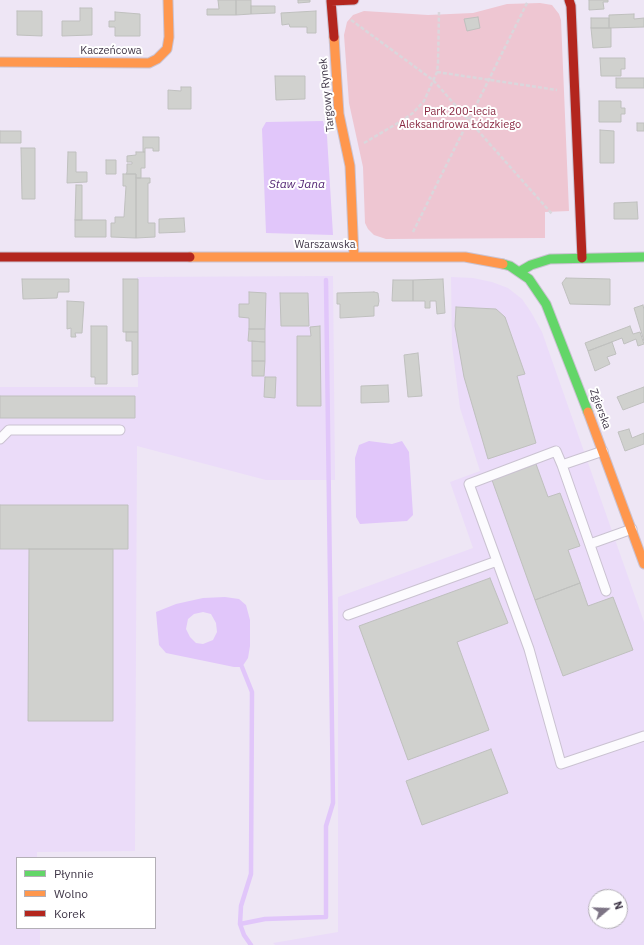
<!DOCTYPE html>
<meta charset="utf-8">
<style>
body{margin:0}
#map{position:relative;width:644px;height:945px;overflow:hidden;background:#eee6f5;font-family:"IBM Plex Sans",sans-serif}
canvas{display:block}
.legend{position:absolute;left:16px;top:857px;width:140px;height:72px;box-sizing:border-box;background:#fff;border:1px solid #b3afb6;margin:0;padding:5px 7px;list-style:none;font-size:12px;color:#403748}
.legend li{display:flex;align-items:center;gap:8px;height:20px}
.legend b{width:20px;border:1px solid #b3afb6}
.north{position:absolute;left:588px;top:889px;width:40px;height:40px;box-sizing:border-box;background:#fff;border:1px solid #b3afb6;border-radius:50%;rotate:71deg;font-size:11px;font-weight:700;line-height:16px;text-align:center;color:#403748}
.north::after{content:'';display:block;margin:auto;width:14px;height:18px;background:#7d7485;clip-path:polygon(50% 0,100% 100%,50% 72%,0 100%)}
</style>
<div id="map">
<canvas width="644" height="945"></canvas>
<ul class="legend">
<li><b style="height:5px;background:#63d668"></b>Płynnie</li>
<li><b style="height:5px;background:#ff974d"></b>Wolno</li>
<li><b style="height:5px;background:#b3261e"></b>Korek</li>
</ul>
<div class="north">N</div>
</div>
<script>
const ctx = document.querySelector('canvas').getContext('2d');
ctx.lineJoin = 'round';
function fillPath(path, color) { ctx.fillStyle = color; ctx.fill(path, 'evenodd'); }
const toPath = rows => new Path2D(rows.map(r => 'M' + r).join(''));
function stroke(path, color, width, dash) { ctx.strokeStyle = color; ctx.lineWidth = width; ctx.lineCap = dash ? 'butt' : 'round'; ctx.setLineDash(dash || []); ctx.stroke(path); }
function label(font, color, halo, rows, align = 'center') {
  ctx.font = font + ' "IBM Plex Sans",sans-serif'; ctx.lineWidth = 4; ctx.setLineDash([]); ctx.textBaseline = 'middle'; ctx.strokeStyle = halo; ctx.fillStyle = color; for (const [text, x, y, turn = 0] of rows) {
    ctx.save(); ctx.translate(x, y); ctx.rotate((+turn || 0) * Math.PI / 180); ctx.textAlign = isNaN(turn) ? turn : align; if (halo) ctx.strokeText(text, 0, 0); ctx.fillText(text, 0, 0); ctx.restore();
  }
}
fillPath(toPath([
 [333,276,335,480,266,480,137,446,135,851,37,852,37,858,17,858,17,928,40,928,40,945,0,945,0,387,138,387,137,277],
 [451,277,473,278,492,282,508,288,522,299,531,312,542,332,644,622,644,945,275,945,273,943,338,932,338,597,473,548,450,482,480,471,460,408,452,345],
 [596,897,620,897,620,921,596,921]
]), '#ebdcf9');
fillPath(toPath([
 [540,3,552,5,559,14,561,20,569,211,545,212,545,238,386,239,374,235,368,229,365,223,363,167,349,103,344,35,347,22,353,15,364,11,428,15,473,13,507,4]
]), '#eec6d2');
fillPath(toPath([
 [323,121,327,136,333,235,266,233,262,129,266,122],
 [369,441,392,444,402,441,409,452,413,515,407,521,360,524,356,517,355,458,359,445],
 [225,597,239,599,246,605,250,620,250,646,248,658,242,667,234,667,166,653,159,645,156,612,176,604,203,598],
 [203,612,211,614,216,623,217,632,213,640,203,644,196,643,190,637,186,629,188,619,194,614]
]), '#e1c6fa');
stroke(toPath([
 [240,924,241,906,251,874,252,692,242,667],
 [251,945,244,935,240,924,265,919,326,917,326,826,333,803,326,280]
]), '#e1c6fa', 4.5);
const building = toPath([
 [218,0,236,0,236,15,207,15,207,9,219,9,218,0],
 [236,0,251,0,251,14,236,15,236,0],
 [298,0,310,0,310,2,298,3,298,0],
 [589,0,608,0,608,2,603,2,604,9,589,10,589,0],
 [251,6,275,6,275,13,251,14,251,6],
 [80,8,92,8,92,35,62,36,62,21,80,21,80,8],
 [17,11,42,11,42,36,17,35,17,11],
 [316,11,316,33,307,33,307,27,290,27,289,24,282,25,281,13,316,11],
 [115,12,140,14,140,36,115,36,115,27,109,27,109,21,115,21,115,12],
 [634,14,634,19,644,18,644,27,609,28,609,15,634,14],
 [478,17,480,28,467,31,464,19,478,17],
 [591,18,609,18,609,28,591,28,591,18],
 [591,28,611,28,611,47,593,48,591,28],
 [600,58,625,58,625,69,621,69,621,76,601,76,600,58],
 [275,76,305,76,305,99,276,100,275,76],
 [616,78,644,78,644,88,616,88,616,78],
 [181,87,191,87,191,109,168,109,168,90,181,91,181,87],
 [599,101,621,101,621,108,625,108,625,114,621,114,621,122,599,122,599,101],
 [637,123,644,123,644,131,637,131,637,123],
 [600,130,614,131,614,163,600,163,600,130],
 [0,131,21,131,21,143,0,143,0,131],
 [143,137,159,137,159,151,153,151,153,148,145,148,145,152,143,152,143,137],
 [21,148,35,148,35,199,22,199,21,148],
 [68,152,76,152,76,172,87,172,87,182,67,183,68,152],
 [136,152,145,152,145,168,141,168,141,178,136,178,136,174,126,174,127,172,127,164,132,164,132,162,127,162,127,156,136,155,136,152],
 [106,160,116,160,116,174,106,174,106,160],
 [123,174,136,174,136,238,111,237,111,223,115,223,115,217,124,217,126,186,123,186,123,174],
 [136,178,150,178,150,183,148,183,148,223,155,223,155,237,136,238,136,178],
 [76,185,82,185,82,220,75,220,76,185],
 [637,202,638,219,614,219,614,203,637,202],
 [184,218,185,232,159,233,159,219,184,218],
 [75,220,106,220,106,237,75,237,75,220],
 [566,278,610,279,610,305,570,304,562,283,566,278],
 [22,279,69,279,69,292,58,292,57,298,23,299,22,279],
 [123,279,138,279,138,332,123,332,123,279],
 [443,279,445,313,437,314,436,301,430,301,430,308,425,308,425,301,413,301,413,280,443,279],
 [393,280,413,280,413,301,392,301,393,280],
 [249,292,266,293,265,329,249,329,249,318,239,317,239,304,249,304,249,292],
 [374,292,378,293,379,301,378,306,374,306,374,316,340,318,340,304,337,304,337,293,374,292],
 [280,293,308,293,309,326,281,326,280,293],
 [67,301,84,302,82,333,75,333,76,337,71,337,71,328,67,329,67,301],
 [643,305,644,310,644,341,634,308,643,305],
 [456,307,496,309,505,317,525,374,517,376,536,443,488,459,464,377,455,326,456,307],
 [91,326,107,326,107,384,95,384,95,377,91,377,91,326],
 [320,326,321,406,297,406,297,336,311,336,310,327,320,326],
 [630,326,633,334,640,332,644,344,638,346,636,339,624,344,622,338,588,351,585,343,630,326],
 [249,329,265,329,265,342,248,341,249,329],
 [126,332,138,332,138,374,132,375,132,341,126,341,126,332],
 [252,341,265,342,265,361,252,361,252,341],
 [612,342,616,354,607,357,610,364,595,371,588,351,612,342],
 [418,353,422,396,408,397,404,355,418,353],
 [252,361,265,361,264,376,252,376,252,361],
 [265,377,276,377,275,398,264,397,265,377],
 [388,385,389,402,361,403,361,386,388,385],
 [644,387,644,402,623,410,617,397,644,387],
 [0,396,135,396,135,418,0,418,0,396],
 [629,429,632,438,644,433,644,444,625,451,618,432,629,429],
 [536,464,548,497,560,493,580,546,568,550,580,583,535,600,492,480,536,464],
 [0,505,128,505,128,549,0,549,0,505],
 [29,549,113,549,113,721,28,721,29,549],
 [490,578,508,623,457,642,489,730,408,760,359,626,490,578],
 [580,583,588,606,613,597,633,650,563,676,535,600,580,583],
 [491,749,508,793,422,825,406,781,491,749]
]);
fillPath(building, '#d0d1ce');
stroke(building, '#bfc0be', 1);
const lane = toPath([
 [0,439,9,430,120,430],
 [603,451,562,465,556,451,469,484,529,649,561,764,644,736],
 [562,465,606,591],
 [590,544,632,529],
 [348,615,497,561]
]);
const fast = toPath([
 [503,264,510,266,529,279,546,304,588,412],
 [519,272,531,265,550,259,644,257]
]);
const slow = toPath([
 [334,37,339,114,350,166,354,257],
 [0,62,149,63,157,59,167,49,169,37,168,0],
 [190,257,465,257,503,264],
 [588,412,644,564]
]);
const jam = toPath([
 [569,0,571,6,582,258],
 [334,37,331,1,354,0],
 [0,257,190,257]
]);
stroke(lane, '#cac2d1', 11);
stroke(fast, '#cac2d1', 11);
stroke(slow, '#cac2d1', 11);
stroke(jam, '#cac2d1', 11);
stroke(toPath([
 [351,20,433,80,552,214],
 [437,72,557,90],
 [364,143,403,120,413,113,424,101,437,72,438,63,439,12],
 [413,232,528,1]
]), '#dad7dc', 2.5, [4, 2]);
stroke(lane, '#fcfbfe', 9);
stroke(fast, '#63d668', 9);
stroke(slow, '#ff974d', 9);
stroke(jam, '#b3261e', 9);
label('11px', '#403748', '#fff', [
 ["Kaczeńcowa",111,51],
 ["Targowy Rynek",327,95,-96],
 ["Warszawska",325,245],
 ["Zgierska",600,409,70]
]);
label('11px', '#8a2a43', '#fff', [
 ["Park 200-lecia",460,112],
 ["Aleksandrowa Łódzkiego",460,125]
]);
label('italic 12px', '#542674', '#fff', [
 ["Staw Jana",297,185]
]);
</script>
